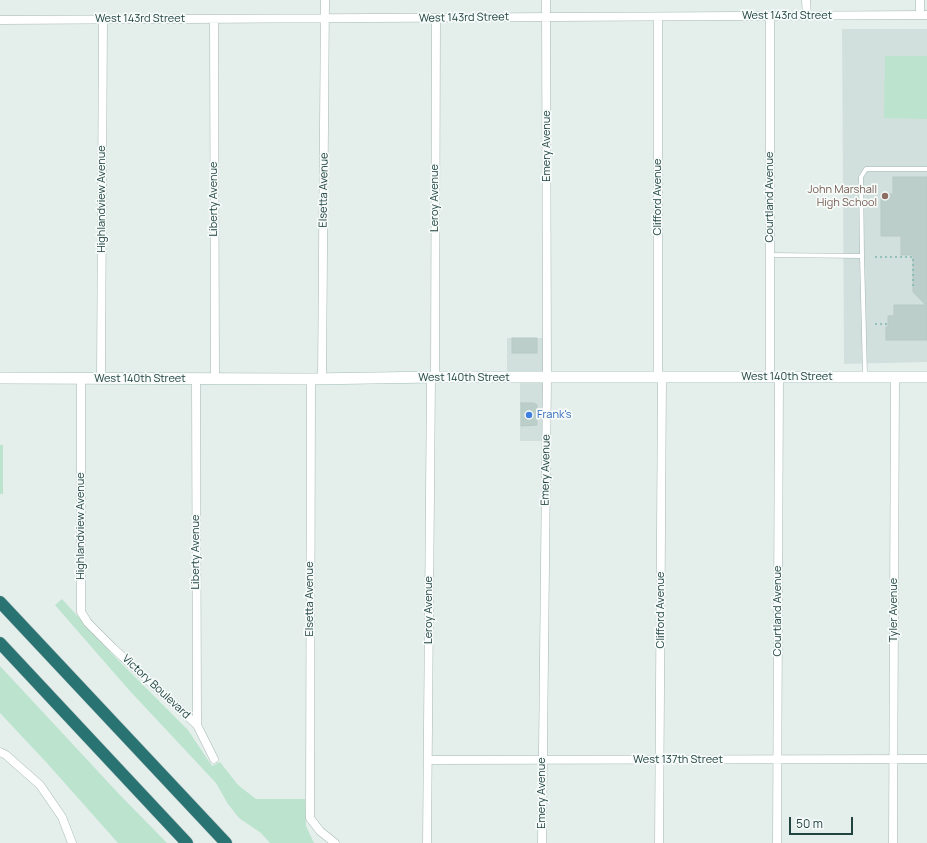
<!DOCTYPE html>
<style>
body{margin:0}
#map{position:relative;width:927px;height:843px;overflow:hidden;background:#e4efec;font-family:Manrope,sans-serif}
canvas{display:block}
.scale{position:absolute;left:789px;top:817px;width:64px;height:18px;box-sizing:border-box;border:2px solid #214441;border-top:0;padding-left:5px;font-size:12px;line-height:14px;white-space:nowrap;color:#214441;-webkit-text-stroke:3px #f6fbf9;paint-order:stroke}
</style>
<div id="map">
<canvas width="927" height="843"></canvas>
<div class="scale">50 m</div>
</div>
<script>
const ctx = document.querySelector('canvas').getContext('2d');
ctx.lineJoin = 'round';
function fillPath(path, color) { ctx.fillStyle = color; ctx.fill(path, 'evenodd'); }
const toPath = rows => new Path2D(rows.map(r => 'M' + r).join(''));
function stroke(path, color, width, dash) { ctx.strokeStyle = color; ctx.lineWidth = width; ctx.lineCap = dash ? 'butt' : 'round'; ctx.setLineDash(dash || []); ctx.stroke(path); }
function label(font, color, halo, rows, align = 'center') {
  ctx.font = font + ' Manrope,sans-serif'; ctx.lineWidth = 3.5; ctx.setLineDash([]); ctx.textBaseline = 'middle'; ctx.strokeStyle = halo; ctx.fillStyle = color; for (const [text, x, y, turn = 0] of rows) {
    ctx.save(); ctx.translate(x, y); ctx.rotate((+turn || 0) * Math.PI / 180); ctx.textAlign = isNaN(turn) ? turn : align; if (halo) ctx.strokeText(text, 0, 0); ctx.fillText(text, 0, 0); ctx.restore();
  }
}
fillPath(toPath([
 [842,29,927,29,927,362,844,364],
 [507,338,544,338,544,441,520,441,520,381,507,381]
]), '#d2e0dd');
fillPath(toPath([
 [885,56,927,56,927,119,884,118],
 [0,445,3,445,3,494,0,494],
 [62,599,112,654,188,730,212,766,220,762,238,785,256,799,305,799,306,826,314,843,270,843,261,833,239,818,228,804,216,783,129,690,55,605],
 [0,666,119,794,167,843,118,843,46,762,0,713]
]), '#bbe3cd');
const building = toPath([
 [893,177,927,177,927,340,886,340,886,327,888,327,888,316,894,316,894,305,926,305,913,292,913,255,901,255,901,236,881,236,881,194,893,194,893,177],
 [512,338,537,338,537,353,512,353,512,338],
 [521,403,534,403,537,405,537,425,521,426,521,403]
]);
fillPath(building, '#bccec9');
stroke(building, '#b6cac5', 1);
const lane = toPath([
 [770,255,862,256,861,177,866,169,927,169],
 [862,256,865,375]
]);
const street = toPath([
 [806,0,807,16],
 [920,15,920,0],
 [770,16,770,377],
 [214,19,215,378],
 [0,20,927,15],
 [435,377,436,18],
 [658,378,658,17],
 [81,379,81,612,88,623,113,648,197,725,214,759],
 [101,379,103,19],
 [196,379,197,725],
 [311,379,310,818,320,831,335,843],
 [322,379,325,0],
 [0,752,6,755,40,785,62,817,72,843],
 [428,760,927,759],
 [427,843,431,377],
 [542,843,547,378,546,0],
 [659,843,662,377],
 [777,843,779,378],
 [893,843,895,378]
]);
const secondary = toPath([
 [0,378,311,379,435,377,927,377]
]);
const highway = toPath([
 [0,602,226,843],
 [0,643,187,843]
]);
stroke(lane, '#a6b8b5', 5);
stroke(street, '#a6b8b5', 9);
stroke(secondary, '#a1bcb9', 12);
stroke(highway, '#c1cbca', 13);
stroke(toPath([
 [875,257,913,257,913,288],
 [875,324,888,324]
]), '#81b7b0', 1.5, [2, 3]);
stroke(lane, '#fff', 4);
stroke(street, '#fff', 8);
stroke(secondary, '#fff', 11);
stroke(highway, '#297473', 12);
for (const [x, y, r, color] of [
 [885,196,4,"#8d6e63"],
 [529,415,4,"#3f7fe0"]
]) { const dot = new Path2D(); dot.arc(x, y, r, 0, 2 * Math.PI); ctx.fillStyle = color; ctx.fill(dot); stroke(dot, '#f6fbf9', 1.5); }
label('11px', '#214441', '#f6fbf9', [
 ["West 143rd Street",787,16],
 ["West 143rd Street",464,18,-1],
 ["West 143rd Street",140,19],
 ["Emery Avenue",547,146,-90],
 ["Elsetta Avenue",324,190,-89],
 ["Clifford Avenue",658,197,-90],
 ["Courtland Avenue",770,197,-90],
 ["Leroy Avenue",435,198,-90],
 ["Highlandview Avenue",102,199,-90],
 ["Liberty Avenue",214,199,-90],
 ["West 140th Street",787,377],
 ["West 140th Street",464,378],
 ["West 140th Street",140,379],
 ["Emery Avenue",546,470,-89],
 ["Highlandview Avenue",81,526,-90],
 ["Liberty Avenue",196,552,-90],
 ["Elsetta Avenue",310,599,-90],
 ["Leroy Avenue",429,610,-90],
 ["Clifford Avenue",661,610,-90],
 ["Tyler Avenue",894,610,-90],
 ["Courtland Avenue",778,611,-90],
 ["Victory Boulevard",156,687,43],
 ["West 137th Street",678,760],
 ["Emery Avenue",542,793,-90]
]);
label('11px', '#785e54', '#f6fbf9', [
 ["John Marshall",877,190],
 ["High School",877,203]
], 'right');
label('11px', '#366cbe', '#f6fbf9', [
 ["Frank's",537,415]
], 'left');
</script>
